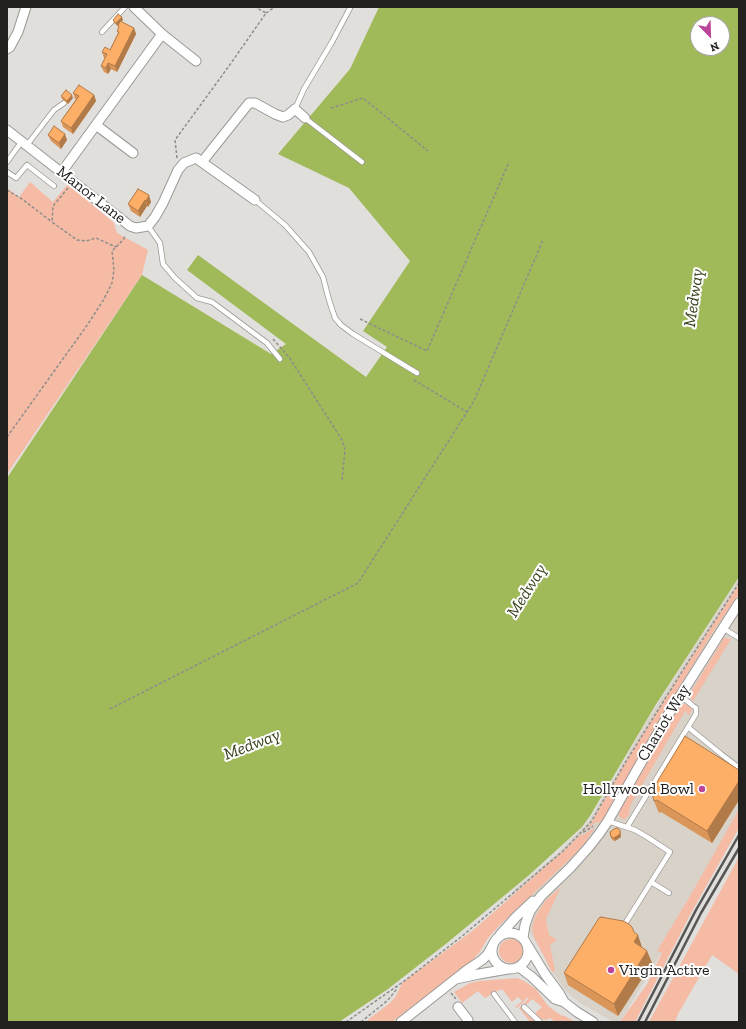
<!DOCTYPE html>
<style>
body{margin:0}
#map{position:relative;width:746px;height:1029px;overflow:hidden;background:#e1dfdb;font-family:"Zilla Slab",serif}
canvas{display:block}
.frame{position:absolute;inset:0;border:8px solid #222120;pointer-events:none}
.north{position:absolute;left:690px;top:16px;width:40px;height:40px;box-sizing:border-box;background:#fff;border:1px solid #a7a6a6;border-radius:50%;rotate:157deg;font-size:11px;font-weight:700;line-height:16px;text-align:center;color:#222120}
.north::after{content:'';display:block;margin:auto;width:14px;height:18px;background:#bc4499;clip-path:polygon(50% 0,100% 100%,50% 72%,0 100%)}
</style>
<div id="map">
<canvas width="746" height="1029"></canvas>
<div class="frame"></div>
<div class="north">N</div>
</div>
<script>
const ctx = document.querySelector('canvas').getContext('2d');
ctx.lineJoin = 'round';
function fillPath(path, color) { ctx.fillStyle = color; ctx.fill(path, 'evenodd'); }
const toPath = rows => new Path2D(rows.map(r => 'M' + r).join(''));
function stroke(path, color, width, dash) { ctx.strokeStyle = color; ctx.lineWidth = width; ctx.lineCap = dash ? 'butt' : 'round'; ctx.setLineDash(dash || []); ctx.stroke(path); }
function label(font, color, halo, rows, align = 'center') {
  ctx.font = font + ' "Zilla Slab",serif'; ctx.lineWidth = 4; ctx.setLineDash([]); ctx.textBaseline = 'middle'; ctx.strokeStyle = halo; ctx.fillStyle = color; for (const [text, x, y, turn = 0] of rows) {
    ctx.save(); ctx.translate(x, y); ctx.rotate((+turn || 0) * Math.PI / 180); ctx.textAlign = isNaN(turn) ? turn : align; if (halo) ctx.strokeText(text, 0, 0); ctx.fillText(text, 0, 0); ctx.restore();
  }
}
fillPath(toPath([
 [739,578,739,824,620,1022,614,1022,580,1003,567,992,552,972,540,949,509,899,515,889,558,853,589,821,650,716]
]), '#d8d2c8');
fillPath(toPath([
 [30,182,53,202,68,184,114,223,117,233,148,250,142,275,7,474,7,188,19,197],
 [739,584,739,594,713,632,665,710,658,724,604,817,599,823,596,822,586,830,592,822,623,767,662,704],
 [724,638,731,639,693,701,690,698,689,695],
 [686,704,692,709,689,715,685,711,630,806,629,815,624,820,619,816,619,812,680,705],
 [739,809,739,828,691,913,635,1022,620,1022,647,984,662,953,657,951,693,891],
 [595,827,587,840,575,854,500,925,488,938,479,953,473,960,392,1022,365,1022,390,1003,396,996,402,983,471,932,566,849,580,835,583,835],
 [739,857,739,974,712,955,678,1014,675,1022,649,1022],
 [561,887,546,919,549,935,557,940,550,945,555,971,552,972,534,937,532,928,535,917,545,901],
 '499 951a12 12 0 1 1 24 0a12 12 0 1 1-24 0Z',
 [517,978,524,981,536,989,548,1006,562,1016,563,1015,575,1022,555,1022,550,1018,546,1020,541,1019,535,1013,542,1007,532,999,522,1009,535,1022,530,1022,519,1008,529,998,528,997,517,1008,515,1007,522,1001,518,997,512,1002,502,989,495,992,485,998,478,991,462,1003,454,992,470,983,480,981]
]), '#f5bba5');
fillPath(toPath([
 [379,7,739,7,739,577,655,706,590,816,582,827,528,876,447,943,388,989,339,1022,7,1022,7,478,142,275,271,354,286,344,187,270,198,255,366,377,387,347,363,331,410,261,349,188,278,154,350,69],
 [698,24,722,24,722,48,698,48]
]), '#a0b959');
const service = toPath([
 [102,32,125,7],
 [295,109,304,89,332,42,350,8],
 [305,118,362,162],
 [27,145,54,110,64,103],
 [7,162,22,141],
 [7,172,16,178,27,165,54,186],
 [255,200,285,225,309,252,323,277,329,300,335,318,341,325,353,334,417,373],
 [148,226,160,243,163,264,175,278,197,298,212,302,267,343,280,359],
 [723,628,739,638],
 [688,727,721,754,738,767,739,766],
 [608,821,635,830,647,837,670,852,623,927],
 [627,827,696,714,696,708,693,706,686,700,679,698],
 [651,882,669,893],
 [494,994,515,1022],
 [524,1007,540,1022]
]);
const minor = toPath([
 [134,7,162,34,196,61],
 [7,49,10,47,18,32,26,7],
 [96,125,133,153],
 [7,130,130,226,136,228,148,226,155,217,163,203,178,170,184,163,196,158,255,200],
 [202,162,249,103,255,103,275,114,283,117,288,115,295,109,305,118],
 [61,173,162,34],
 '492 951a18 18 0 1 1 36 0a18 18 0 1 1-36 0Z',
 [500,935,516,917,533,901],
 [523,938,525,925,530,911,541,896,570,868,588,848,599,834,608,821,668,715,739,603],
 [528,946,545,974,559,993,564,1002,577,1012,593,1022],
 [519,967,532,977,555,999,564,1002],
 [456,979,479,974,508,969],
 [458,1007,468,1020],
 [401,1022,467,970,482,960,488,954,494,943]
]);
stroke(service, '#9b9996', 6);
stroke(minor, '#9b9996', 11);
stroke(toPath([
 [266,13,275,7],
 [331,108,363,98,428,151],
 [177,158,175,140,229,66,266,13,255,7],
 [68,188,53,206,52,222,77,240,86,241,96,238,116,247],
 [7,190,22,199,52,222],
 [360,319,427,351,509,162],
 [273,339,289,357,342,440,345,450,342,480],
 [414,380,467,412],
 [7,437,88,324,104,299,112,283,114,270,112,251,123,240,126,235],
 [110,709,358,583,474,401,543,240],
 [583,832,586,831,593,826],
 [451,993,456,999],
 [346,1022,407,979,461,937,563,851,591,822,625,763,688,662,739,583],
 [361,1022,388,1000,396,990,397,986]
]), '#8f8d8a', 1.5, [3, 2]);
stroke(service, '#fff', 4.5);
stroke(minor, '#fff', 9);
stroke(toPath([
 [638,1022,696,910,739,835],
 [645,1022,701,913,739,848]
]), '#575554', 2.5);
fillPath(toPath([
 [113,20,123,20,121,22,134,28,136,34,117,72,111,69,108,74,104,72,101,66,105,58,104,58,102,52,110,50,118,33,117,31,119,28,118,26,114,23],
 [73,93,94,95,96,101,73,134,63,127,61,121,76,99,75,99],
 [61,96,73,98,68,104,62,99],
 [48,135,67,140,61,149,51,141],
 [138,189,151,202,148,207,147,206,140,217,131,211,128,204],
 [739,770,739,800,712,843,661,812,659,813,654,801],
 [620,830,621,837,615,841,612,840,611,837],
 [634,932,642,948,647,951,652,963,618,1016,568,985,564,973]
]), '#da9659');
fillPath(toPath([
 [122,17,123,20,117,26,116,23],
 [134,28,136,34,117,72,115,66],
 [108,63,111,69,108,74,106,68],
 [72,95,73,98,68,104,67,101],
 [94,95,96,101,73,134,71,128],
 [65,134,67,140,61,149,59,143],
 [149,195,151,202,148,207,146,201],
 [145,200,147,206,140,217,138,211],
 [739,781,739,800,712,843,707,831],
 [620,830,621,837,615,841,614,838],
 [638,935,642,947,634,942],
 [647,951,652,963,618,1016,614,1004]
]), '#b17a49');
const building = toPath([
 [118,14,122,17,116,23,113,20,118,14],
 [120,21,134,28,115,66,108,63,106,68,101,66,107,54,102,52,105,47,110,50,119,32,117,31,119,27,118,26,120,21],
 [79,85,94,95,71,128,61,121,79,96,73,93,79,85],
 [66,90,72,95,67,101,61,96,66,90],
 [54,126,65,134,59,143,48,135,54,126],
 [138,189,149,195,146,201,145,200,138,211,128,204,138,189],
 [685,736,739,770,739,781,707,831,657,800,654,801,651,788,654,787,685,736],
 [617,828,620,830,620,834,614,838,611,837,610,832,614,829,617,828],
 [601,917,623,921,629,924,632,927,634,932,638,935,634,942,647,951,614,1004,564,973,599,918,601,917]
]);
fillPath(building, '#fdaf68');
stroke(building, '#b17a49', 1);
for (const [x, y, r, color] of [
 [702,789,4,"#bc4499"],
 [611,970,4,"#bc4499"]
]) { const dot = new Path2D(); dot.arc(x, y, r, 0, 2 * Math.PI); ctx.fillStyle = color; ctx.fill(dot); stroke(dot, '#fff', 1.5); }
label('16px', '#222120', '#fff', [
 ["Manor Lane",91,195,38],
 ["Chariot Way",664,723,-59]
]);
label('16px', '#222120', '#fff', [
 ["Hollywood Bowl",694,789],
 ["Virgin Active",619,970,"left"]
], 'right');
label('italic 17px', '#3a441c', '#fff', [
 ["Medway",694,298,-82],
 ["Medway",527,591,-58],
 ["Medway",252,745,-21]
]);
</script>
